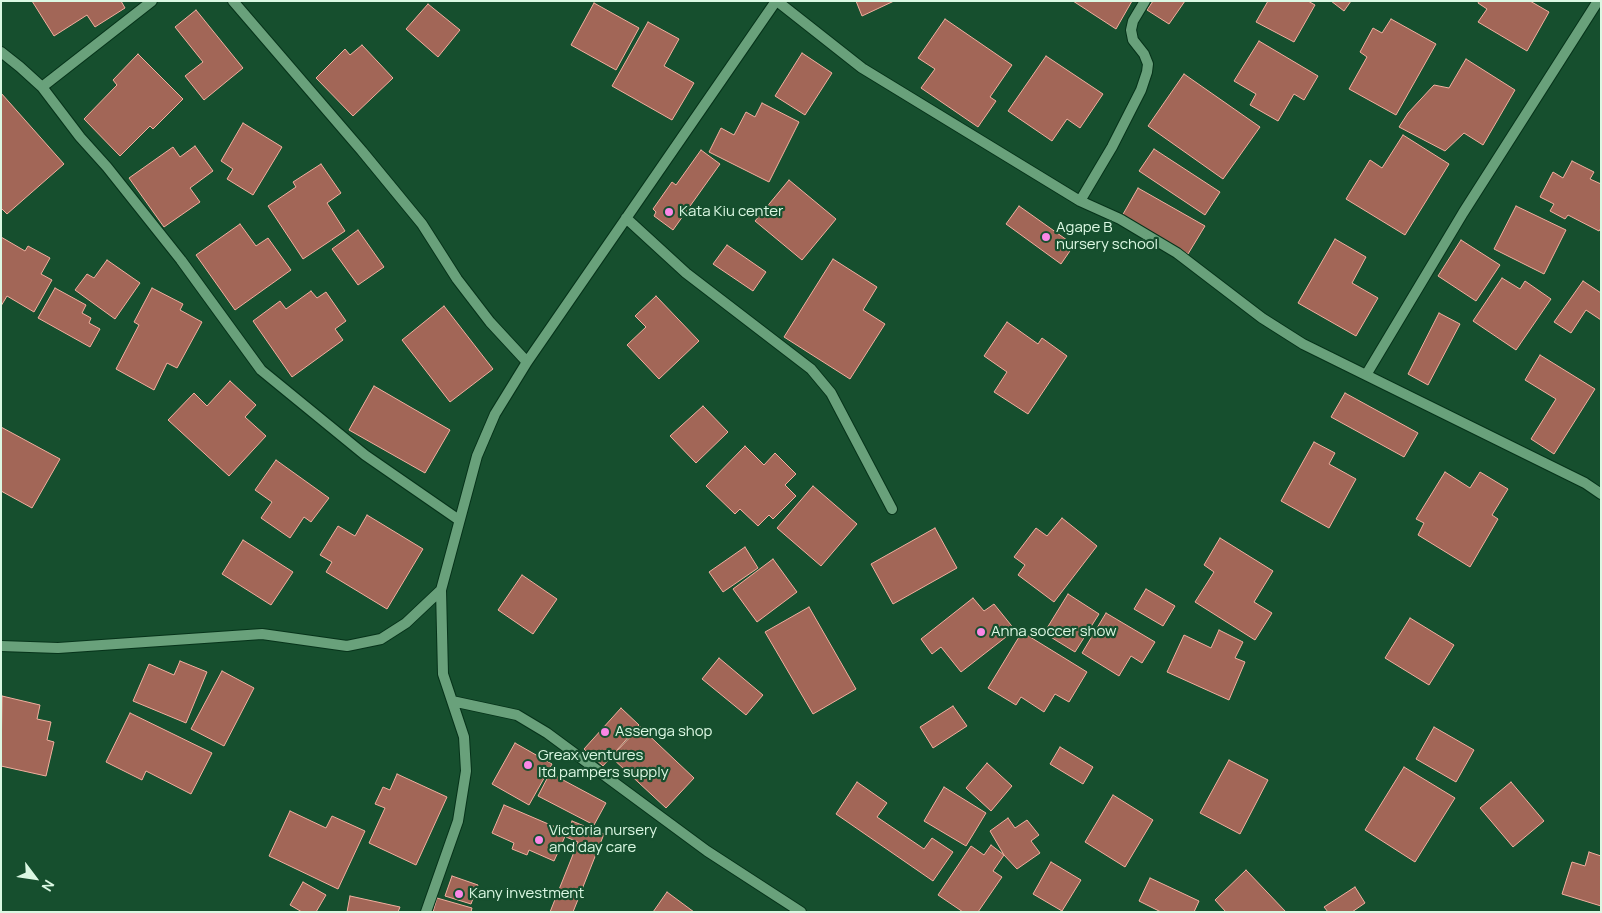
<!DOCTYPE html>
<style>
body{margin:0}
#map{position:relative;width:1602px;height:913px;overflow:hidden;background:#164f2e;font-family:Manrope,sans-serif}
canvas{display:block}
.frame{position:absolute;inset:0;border:2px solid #dbf8e3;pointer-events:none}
.north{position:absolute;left:10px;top:853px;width:50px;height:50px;-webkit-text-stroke:4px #164f2e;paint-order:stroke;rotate:121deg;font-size:14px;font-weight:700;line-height:20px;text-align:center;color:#dbf8e3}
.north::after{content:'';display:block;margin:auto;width:18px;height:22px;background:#dbf8e3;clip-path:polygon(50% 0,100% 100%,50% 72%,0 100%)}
</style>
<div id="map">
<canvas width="1602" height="913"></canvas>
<div class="frame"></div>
<div class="north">N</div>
</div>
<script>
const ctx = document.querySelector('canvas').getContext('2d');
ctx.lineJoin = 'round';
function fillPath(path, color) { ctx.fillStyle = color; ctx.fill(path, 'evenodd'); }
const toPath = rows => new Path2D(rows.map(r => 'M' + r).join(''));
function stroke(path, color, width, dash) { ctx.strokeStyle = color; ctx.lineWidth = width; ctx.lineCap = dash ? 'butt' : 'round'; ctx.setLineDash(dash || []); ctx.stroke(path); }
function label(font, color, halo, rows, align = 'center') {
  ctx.font = font + ' Manrope,sans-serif'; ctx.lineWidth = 4.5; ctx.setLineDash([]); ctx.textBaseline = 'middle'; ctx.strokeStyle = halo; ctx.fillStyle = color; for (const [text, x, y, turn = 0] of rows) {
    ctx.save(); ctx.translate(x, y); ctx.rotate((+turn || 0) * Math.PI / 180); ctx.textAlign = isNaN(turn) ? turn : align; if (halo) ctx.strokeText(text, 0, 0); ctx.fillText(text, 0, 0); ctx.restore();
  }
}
const building = toPath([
 [32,1,121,1,125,8,95,27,87,15,54,36,32,1],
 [856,1,894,1,862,16,856,1],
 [1073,1,1132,1,1116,29,1073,1],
 [1153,1,1185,1,1169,24,1147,10,1153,1],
 [1268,1,1308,1,1315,5,1294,42,1256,22,1268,1],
 [1331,1,1351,1,1344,11,1331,1],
 [1479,1,1530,1,1549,12,1527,51,1478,22,1487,9,1478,3,1479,1],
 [594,3,639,28,616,70,571,45,594,3],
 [428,4,460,30,438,57,406,29,428,4],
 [196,10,243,68,204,100,185,76,203,62,175,27,196,10],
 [945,19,1012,65,990,97,996,101,978,127,921,88,935,69,918,58,945,19],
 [1391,19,1436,44,1396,115,1349,89,1367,57,1360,52,1373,28,1382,33,1391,19],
 [648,22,679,39,664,66,694,83,672,120,612,86,648,22],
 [1259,41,1318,76,1304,100,1294,94,1278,121,1250,105,1256,94,1234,81,1259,41],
 [362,45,393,78,353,116,316,78,345,49,350,55,362,45],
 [802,53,832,73,805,115,775,96,802,53],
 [138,54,183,99,153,129,150,126,120,156,84,119,117,85,113,80,138,54],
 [1046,56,1103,94,1080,128,1067,119,1052,141,1008,111,1046,56],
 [1466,59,1515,90,1483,145,1464,133,1445,151,1399,127,1408,113,1434,85,1449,88,1466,59],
 [1184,74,1260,127,1223,179,1148,126,1184,74],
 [1,93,64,164,7,214,1,208,1,93],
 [762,103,799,122,769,182,709,152,721,128,734,135,746,112,755,117,762,103],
 [243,123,282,147,253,195,227,179,233,169,221,161,243,123],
 [1403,135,1449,164,1405,235,1346,199,1370,160,1382,168,1403,135],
 [195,146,213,171,190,188,200,202,164,227,129,178,173,147,180,157,195,146],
 [1154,149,1220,192,1205,215,1139,171,1154,149],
 [701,150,720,164,673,230,654,216,656,212,653,209,672,182,676,185,701,150],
 [1572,161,1594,172,1590,179,1601,184,1601,228,1599,231,1568,215,1565,219,1550,211,1554,204,1540,197,1553,172,1563,178,1572,161],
 [321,164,341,193,327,203,345,231,303,259,268,206,296,187,293,182,321,164],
 [789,180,836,219,802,260,755,221,789,180],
 [1138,188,1205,226,1188,254,1122,216,1138,188],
 [1019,206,1074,245,1061,264,1006,224,1019,206],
 [1516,206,1566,230,1544,274,1494,249,1516,206],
 [240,224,256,246,268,238,291,270,235,310,196,255,240,224],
 [358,230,384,267,358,285,332,249,358,230],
 [1,237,25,251,28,246,50,258,41,274,52,280,34,312,7,296,1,306,1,237],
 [1335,239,1366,257,1352,283,1378,298,1356,336,1298,303,1335,239],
 [1461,240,1500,265,1476,301,1438,276,1461,240],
 [727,245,766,272,753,291,713,264,727,245],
 [833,259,877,287,863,310,885,324,850,379,784,337,833,259],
 [107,260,140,283,115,319,75,290,87,274,94,278,107,260],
 [1502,278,1520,289,1525,281,1551,299,1516,350,1473,321,1502,278],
 [1583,281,1601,293,1601,320,1586,310,1571,333,1554,322,1583,281],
 [55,288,86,305,82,313,91,318,89,323,100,329,90,347,38,318,55,288],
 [152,288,183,304,180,310,202,322,177,368,167,363,154,390,116,369,139,325,134,322,152,288],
 [311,291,317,298,326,292,346,321,335,329,343,340,292,377,253,321,280,301,286,309,311,291],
 [656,296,699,341,659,379,627,345,646,327,635,316,656,296],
 [444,306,493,369,450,402,402,340,444,306],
 [1439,313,1460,324,1428,385,1408,374,1439,313],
 [1007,322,1038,344,1042,338,1067,356,1028,414,994,392,1007,372,984,356,1007,322],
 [1540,355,1595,389,1554,454,1531,439,1556,399,1525,380,1540,355],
 [230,381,256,405,245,417,266,436,229,476,168,420,194,393,207,406,230,381],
 [374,386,450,430,425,473,349,430,374,386],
 [1345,393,1418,433,1404,457,1331,417,1345,393],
 [703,406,728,432,696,463,670,436,703,406],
 [1,427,60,459,32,508,1,491,1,427],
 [1314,442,1335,453,1329,464,1356,479,1329,528,1281,501,1314,442],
 [745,446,764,465,775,453,796,474,785,485,796,496,773,519,769,515,758,526,740,509,735,514,706,486,745,446],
 [276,460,329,498,311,522,304,517,290,538,261,518,272,502,255,490,276,460],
 [1445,472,1470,488,1480,472,1508,489,1492,515,1498,519,1470,567,1418,535,1424,523,1416,519,1445,472],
 [813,486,857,524,821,566,777,528,813,486],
 [367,515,423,549,387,609,326,572,332,562,320,555,338,526,355,536,367,515],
 [1062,518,1097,546,1054,602,1018,575,1025,565,1014,557,1036,528,1047,536,1062,518],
 [935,528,957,568,893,604,871,564,935,528],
 [1220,538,1273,571,1254,602,1272,613,1255,640,1195,602,1214,572,1204,565,1220,538],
 [243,540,293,572,271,605,222,574,243,540],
 [745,547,758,568,723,592,709,572,745,547],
 [773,559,797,592,757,622,733,589,773,559],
 [522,575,557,599,533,634,498,610,522,575],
 [1146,589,1175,606,1163,626,1134,609,1146,589],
 [1068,594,1099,614,1075,652,1044,633,1068,594],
 [973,598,984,611,994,604,1015,630,961,672,941,647,932,654,921,639,973,598],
 [809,607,856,689,813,714,765,632,809,607],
 [1106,613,1155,642,1142,663,1131,656,1119,676,1082,653,1106,613],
 [1410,618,1454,645,1429,685,1385,658,1410,618],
 [1219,630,1243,642,1235,658,1245,662,1229,700,1167,672,1184,635,1211,648,1219,630],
 [1022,632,1087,672,1069,702,1055,694,1044,712,1021,697,1016,705,988,688,1022,632],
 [719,658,763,695,746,715,702,679,719,658],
 [180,661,207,672,186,723,133,701,149,664,174,675,180,661],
 [222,671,254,688,224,746,191,729,222,671],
 [2,696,40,705,37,719,51,722,47,740,54,742,46,776,1,766,2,696],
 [953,706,967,726,933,748,920,727,953,706],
 [621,708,639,725,603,766,584,749,621,708],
 [130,713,212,753,191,794,146,771,142,780,106,762,130,713],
 [640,727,694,778,666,808,611,757,640,727],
 [1434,727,1474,750,1456,782,1416,759,1434,727],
 [515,743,552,764,529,805,492,784,515,743],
 [1060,747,1093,767,1083,784,1050,764,1060,747],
 [1229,760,1268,780,1240,834,1200,813,1229,760],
 [987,763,1012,786,991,811,966,788,987,763],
 [1404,767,1455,798,1415,862,1365,830,1404,767],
 [550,773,606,803,594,825,538,796,550,773],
 [397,774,447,797,416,865,369,843,385,808,375,804,383,787,390,790,397,774],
 [857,782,887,803,877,817,924,849,932,838,953,852,933,881,836,814,857,782],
 [1511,782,1544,821,1513,847,1480,808,1511,782],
 [944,787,986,813,966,846,924,821,944,787],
 [1113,795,1153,820,1125,867,1085,842,1113,795],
 [504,805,567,832,554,861,529,850,527,855,512,849,514,843,492,833,504,805],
 [290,811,326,828,332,816,365,831,338,889,269,856,290,811],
 [1008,818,1015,828,1027,820,1039,835,1031,841,1040,853,1017,869,1004,855,990,831,1008,818],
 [572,821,604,834,573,912,550,912,578,842,566,837,572,821],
 [991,845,1004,855,993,871,1002,877,978,912,963,912,938,895,971,846,984,855,991,845],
 [1589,852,1601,856,1601,906,1562,894,1572,862,1585,866,1589,852],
 [1051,862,1081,880,1062,911,1033,894,1051,862],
 [1246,870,1286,912,1226,912,1215,900,1246,870],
 [452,876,478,885,471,904,445,896,452,876],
 [1150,878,1199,901,1194,912,1161,912,1139,901,1150,878],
 [303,882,326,895,316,912,302,912,290,905,303,882],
 [1355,887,1365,903,1352,912,1328,912,1324,907,1355,887],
 [667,892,694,912,653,912,667,892],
 [350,896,400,907,398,912,347,912,350,896],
 [437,898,472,908,471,912,433,912,437,898]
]);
fillPath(building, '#a26657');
stroke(building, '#f2af9f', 1);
const minor = toPath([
 [233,1,362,151,422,224,457,279,490,322,527,362],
 [777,1,862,68,1080,201,1120,219,1177,253,1262,318,1303,344,1585,483,1601,494],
 [1,52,20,67,42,87,80,137,107,167,181,260,261,370,365,455,459,520],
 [42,87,152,1],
 [1080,201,1112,147,1141,90,1147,72,1148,64,1144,54,1133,40,1131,30,1133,21,1145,1],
 [626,218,686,273,811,369,831,393,892,509],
 [1366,375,1463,213,1598,1],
 [1,646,58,648,262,634,347,646,381,639,406,623,441,590],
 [452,701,517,715,547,733,707,851,801,912],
 [426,912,458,821,466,771,464,737,443,674,441,590,477,456,495,414,527,362,776,1]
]);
stroke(minor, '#06331a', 12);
stroke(minor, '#69a17b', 10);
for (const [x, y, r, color] of [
 [669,212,5,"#fa87e6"],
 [1046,237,5,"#fa87e6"],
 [981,632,5,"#fa87e6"],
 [605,732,5,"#fa87e6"],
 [528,765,5,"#fa87e6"],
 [539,840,5,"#fa87e6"],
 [459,894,5,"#fa87e6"]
]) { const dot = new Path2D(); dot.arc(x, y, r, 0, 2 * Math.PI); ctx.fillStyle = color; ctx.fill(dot); stroke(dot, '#164f2e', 2); }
label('15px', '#dbf8e3', '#164f2e', [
 ["Kata Kiu center",679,212],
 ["Agape B",1056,228],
 ["nursery school",1056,245],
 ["Anna soccer show",991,632],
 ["Assenga shop",615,732],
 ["Greax ventures",538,756],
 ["ltd pampers supply",538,773],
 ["Victoria nursery",549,831],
 ["and day care",549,848],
 ["Kany investment",469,894]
], 'left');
</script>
